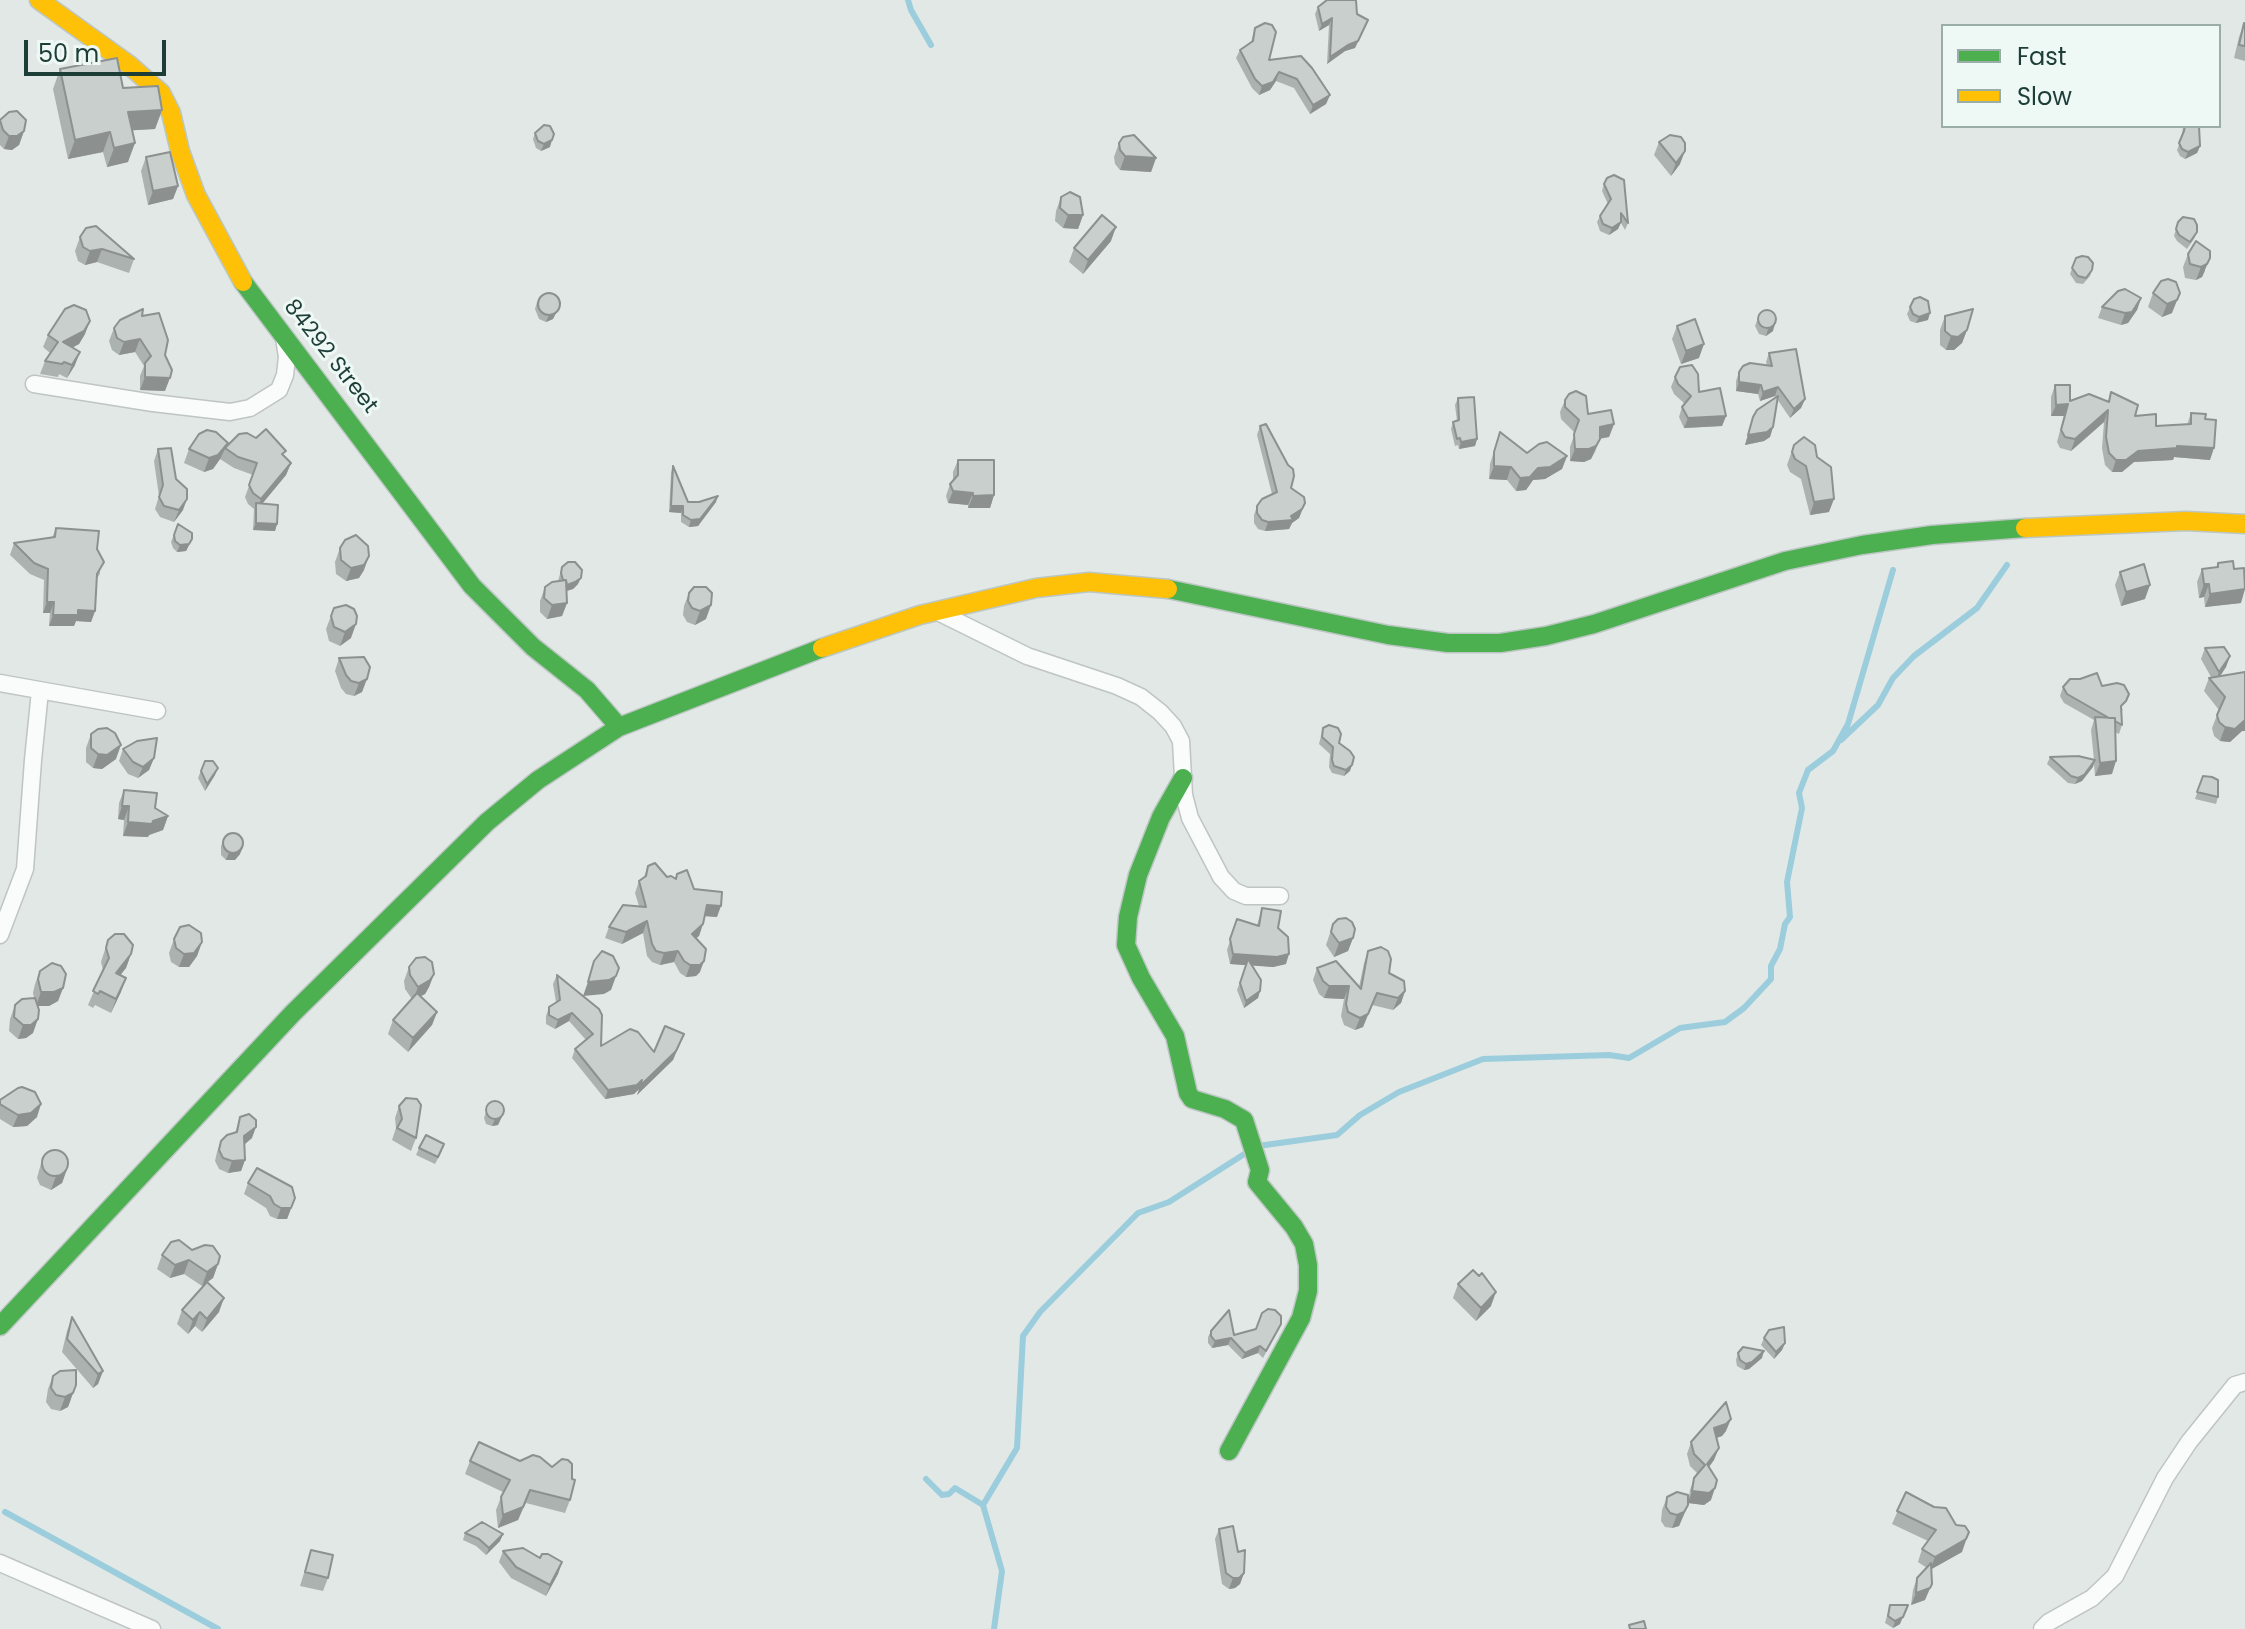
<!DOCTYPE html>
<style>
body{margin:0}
#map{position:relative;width:2245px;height:1629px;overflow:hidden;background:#e1e8e6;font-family:Poppins,sans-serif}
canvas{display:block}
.legend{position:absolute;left:1941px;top:24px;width:280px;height:104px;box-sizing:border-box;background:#eef8f4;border:2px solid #9aada8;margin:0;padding:10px 14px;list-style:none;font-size:24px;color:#1d3d37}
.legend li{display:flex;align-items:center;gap:16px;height:40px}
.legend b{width:40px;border:2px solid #9aada8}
.scale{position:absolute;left:24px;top:40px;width:142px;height:36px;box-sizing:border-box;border:4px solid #1d3d37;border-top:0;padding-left:10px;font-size:24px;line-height:28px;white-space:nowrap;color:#1d3d37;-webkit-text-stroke:6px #eef8f4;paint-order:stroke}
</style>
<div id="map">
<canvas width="2245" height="1629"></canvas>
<ul class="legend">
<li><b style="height:10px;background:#4caf50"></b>Fast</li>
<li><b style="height:10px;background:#ffc107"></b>Slow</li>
</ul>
<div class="scale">50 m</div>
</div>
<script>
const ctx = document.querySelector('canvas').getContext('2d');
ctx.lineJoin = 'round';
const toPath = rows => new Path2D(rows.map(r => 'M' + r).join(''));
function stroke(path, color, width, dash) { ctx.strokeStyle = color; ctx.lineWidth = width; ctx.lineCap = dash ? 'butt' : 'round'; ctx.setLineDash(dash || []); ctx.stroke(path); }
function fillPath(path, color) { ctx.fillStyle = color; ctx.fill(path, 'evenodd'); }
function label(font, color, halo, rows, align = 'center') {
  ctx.font = font + ' Poppins,sans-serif'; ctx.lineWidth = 6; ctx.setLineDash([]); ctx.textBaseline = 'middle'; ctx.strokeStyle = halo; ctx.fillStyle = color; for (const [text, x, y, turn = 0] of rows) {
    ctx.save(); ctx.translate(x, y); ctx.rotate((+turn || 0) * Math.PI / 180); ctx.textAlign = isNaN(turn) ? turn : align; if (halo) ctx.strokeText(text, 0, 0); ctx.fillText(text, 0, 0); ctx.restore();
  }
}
stroke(toPath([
 [908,0,911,10,931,45],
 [1841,740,1878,705,1893,678,1914,656,1977,608,2007,565],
 [1258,1146,1337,1135,1360,1115,1399,1092,1483,1059,1609,1055,1629,1058,1680,1028,1725,1022,1744,1008,1771,979,1771,966,1780,949,1785,924,1790,917,1787,882,1802,808,1799,793,1808,770,1833,751,1848,724,1893,570],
 [926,1479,942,1495,949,1494,955,1488,983,1505],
 [5,1512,218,1629],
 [994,1629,1002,1571,983,1505,1017,1448,1023,1336,1040,1312,1138,1213,1169,1202,1249,1151]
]), '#9ccddc', 6);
const street = toPath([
 [34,384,153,403,230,412,250,408,279,390,285,375,287,357,284,338],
 [936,611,1027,656,1117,686,1141,697,1160,712,1173,726,1181,741,1184,795,1190,818,1221,877,1234,891,1246,896,1280,896],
 [0,683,157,711],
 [0,935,25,869,33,760,40,691],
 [0,1563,152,1629],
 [2042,1629,2049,1622,2092,1598,2115,1576,2165,1478,2189,1442,2235,1385,2245,1382]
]);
const fast = toPath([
 [243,282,472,586,533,647,587,690,619,727],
 [1168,589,1388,635,1448,643,1500,643,1546,636,1594,624,1785,561,1862,545,1932,535,2025,528],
 [1183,778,1161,817,1138,875,1128,917,1126,945,1141,978,1175,1036,1188,1093,1192,1099,1225,1109,1244,1120,1260,1170,1257,1182,1294,1227,1304,1244,1308,1265,1308,1291,1301,1318,1229,1451],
 [0,1326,293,1013,487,822,538,780,619,727,822,648]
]);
const slow = toPath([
 [39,0,128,64,161,93,171,113,180,151,196,195,243,282],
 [2025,528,2186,521,2245,524],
 [822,648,920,615,1036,588,1089,582,1168,589]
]);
stroke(street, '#bec5c3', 19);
stroke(fast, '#bcc6c3', 21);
stroke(slow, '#bcc6c3', 21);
stroke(street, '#fafcfb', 16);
stroke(fast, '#4caf50', 18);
stroke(slow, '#ffc107', 18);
fillPath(toPath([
 [1318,7,1357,14,1368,20,1355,48,1345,51,1327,64,1329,25,1319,31,1315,14],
 [2244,23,2245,24,2245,61,2234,58,2239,37],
 [1255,28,1269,60,1330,95,1326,104,1310,114,1294,88,1276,81,1270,90,1259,95,1252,88,1236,58,1240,50,1251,42],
 [60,69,123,88,162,110,155,129,132,130,128,162,107,167,103,152,68,159,53,89],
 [0,122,24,131,19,145,12,150,4,149,0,145],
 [2183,126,2207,126,2206,128,2199,127,2200,146,2197,153,2185,159,2180,156,2177,150,2182,137],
 [535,133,550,147,541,151,536,148,533,139],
 [1659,142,1680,164,1671,176,1654,155],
 [1119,143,1156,158,1151,172,1120,170,1115,164,1114,157],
 [146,157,178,186,173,199,148,205,141,171],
 [1604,184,1628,223,1625,230,1621,223,1618,229,1609,235,1600,231,1597,222,1600,216,1608,204,1602,191],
 [1061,197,1083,215,1078,229,1063,228,1055,221,1056,211],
 [2178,222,2197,232,2194,239,2187,249,2177,241,2174,236],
 [80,237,134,259,129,273,97,262,85,265,78,261,75,251],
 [1111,241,1083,274,1069,262,1074,248],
 [2188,254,2205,271,2202,277,2196,280,2185,278,2183,267],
 [2076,258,2092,270,2090,276,2083,284,2076,283,2070,274],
 [2176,282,2172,313,2162,317,2148,307,2153,293],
 [2141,298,2137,310,2128,323,2121,325,2098,318,2102,307],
 [1914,299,1928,320,1916,323,1910,321,1907,314],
 [537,302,560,303,553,319,546,322,539,319,535,309],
 [1760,313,1773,331,1766,336,1759,334,1755,326],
 [142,316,165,355,165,391,140,390,140,376,144,366,135,352,119,355,112,350,109,341,114,328],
 [1945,316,1967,330,1962,343,1954,350,1946,350,1940,345,1940,330],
 [1677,326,1699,358,1681,364,1672,339],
 [85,334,79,344,72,348,75,365,67,378,59,374,58,377,40,374,45,361,50,353,43,347,48,335],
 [1769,353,1805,399,1801,408,1790,418,1777,399,1773,427,1770,437,1764,441,1745,445,1753,417,1776,398,1775,396,1760,401,1758,394,1736,391,1736,381,1739,372,1767,365,1766,362],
 [1675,377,1699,392,1726,416,1722,426,1684,428,1679,417,1682,407,1685,404,1674,394,1671,387],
 [2055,385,2070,401,2108,401,2111,392,2135,416,2156,426,2187,425,2191,413,2205,419,2210,460,2174,457,2173,460,2134,462,2122,472,2112,472,2105,465,2102,448,2104,422,2071,451,2060,448,2057,442,2064,416,2051,416,2051,397],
 [1458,398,1477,439,1475,446,1459,449,1458,445,1455,446,1451,429,1453,422,1457,421,1455,405],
 [1565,400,1588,414,1614,424,1609,437,1600,439,1595,452,1591,459,1584,462,1570,461,1570,447,1575,433,1561,419,1560,412],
 [1260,426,1291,488,1305,503,1299,518,1292,523,1289,529,1265,531,1258,529,1254,523,1254,515,1257,506,1272,494,1257,435],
 [1500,432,1527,453,1567,456,1562,469,1545,479,1533,480,1526,490,1516,491,1507,480,1489,479,1490,464],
 [227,445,284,456,291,463,286,475,262,504,277,524,275,531,253,530,254,509,248,504,245,497,253,475,234,468,220,459,213,469,204,472,184,463,189,449],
 [1794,445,1817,457,1829,512,1810,515,1801,479,1790,472,1787,465],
 [158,449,176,479,183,510,174,522,160,517,155,509,159,496,154,461],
 [958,460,994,495,990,508,968,508,968,505,948,503,946,496,950,484,953,480,953,472],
 [673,466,688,502,716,502,698,526,689,527,681,522,681,513,669,512,671,473],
 [178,524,192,539,186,551,177,552,173,548,171,542],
 [56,528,97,549,100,574,97,578,95,611,91,622,76,621,74,626,49,626,50,613,43,613,44,580,30,574,10,555,14,543,52,538],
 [340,548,364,570,359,578,346,581,336,574,335,562],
 [2218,563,2234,569,2241,603,2205,607,2204,597,2199,598,2197,582,2202,569,2216,567],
 [562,567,578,584,573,589,567,591,567,603,562,616,547,619,540,612,540,601,545,587,558,581],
 [2120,572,2145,599,2121,606,2115,585],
 [689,593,706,619,695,625,687,622,683,615,684,606],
 [331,616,351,638,340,646,329,641,326,629],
 [2205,648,2230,656,2226,667,2220,676,2242,731,2230,742,2220,741,2214,736,2212,728,2219,710,2204,691,2209,678,2211,677,2201,659],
 [339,658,370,667,362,692,354,696,346,694,341,688,335,671],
 [2102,686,2123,710,2121,711,2122,725,2119,734,2115,732,2112,774,2095,776,2094,764,2082,781,2075,784,2068,783,2047,764,2050,757,2094,760,2091,730,2094,720,2064,703,2060,696,2063,687],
 [1323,728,1339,743,1350,771,1344,776,1332,773,1329,767,1330,754,1319,744],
 [91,734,116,759,102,769,93,768,86,762,86,748],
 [123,749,154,758,149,770,138,778,128,774,119,761],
 [205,761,215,775,205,791,198,778],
 [2203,776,2218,797,2216,804,2195,799],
 [124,790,168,816,163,830,149,835,148,837,123,836,124,820,118,819,119,803],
 [224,839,240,854,235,860,226,860,221,855,221,846],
 [648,866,667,877,675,879,677,874,694,889,717,917,705,916,699,936,696,938,700,972,696,976,686,977,680,973,674,962,660,965,652,962,647,956,643,933,622,944,605,938,609,927,639,906,635,893,639,881,644,877],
 [1262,908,1278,928,1286,964,1273,967,1252,965,1260,991,1258,998,1244,1008,1237,990,1246,965,1230,964,1227,950,1237,919,1257,925],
 [1333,924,1353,938,1348,951,1334,957,1326,945],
 [174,939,202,942,197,956,189,967,179,967,171,962,169,953],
 [108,940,131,954,126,968,120,975,126,978,111,1013,95,1005,93,1008,88,1005,103,970,101,962],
 [1368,951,1405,991,1401,1003,1393,1010,1372,1005,1363,1027,1355,1030,1344,1025,1341,1016,1344,999,1324,998,1319,994,1313,980,1317,968,1359,987,1364,963],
 [409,967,434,974,429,987,425,994,421,996,437,1012,432,1025,408,1052,388,1034,393,1020,412,999,405,989,404,981],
 [40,971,63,988,58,1001,49,1006,38,1006,33,1033,26,1038,18,1039,9,1031,10,1019,15,1005,34,998,33,993,35,984],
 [557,975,601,1046,654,1052,680,1043,673,1060,637,1095,639,1089,634,1094,605,1099,572,1058,575,1049,586,1040,569,1021,555,1029,546,1024,546,1016,549,1007,556,1002,553,984],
 [0,1100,37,1117,27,1126,13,1127,0,1119],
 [489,1103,505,1110,498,1125,492,1126,486,1124,484,1118],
 [399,1106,416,1138,411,1151,392,1140,396,1128,395,1118],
 [240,1117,252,1138,245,1144,245,1160,241,1171,228,1173,219,1169,215,1161,217,1152,221,1141,235,1133],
 [419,1148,442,1151,435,1164,416,1155],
 [43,1156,67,1169,62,1183,51,1190,40,1185,37,1178],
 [248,1183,295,1198,287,1219,277,1219,270,1216,266,1208,244,1194],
 [192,1250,218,1264,213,1278,202,1286,184,1274,170,1278,157,1269,162,1255],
 [1458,1284,1491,1306,1476,1321,1453,1298],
 [182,1310,219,1312,202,1332,195,1326,188,1334,177,1324],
 [72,1317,103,1371,98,1384,93,1388,62,1352,67,1331],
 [1278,1330,1263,1358,1258,1353,1242,1359,1228,1345,1212,1348,1208,1343,1208,1337,1211,1331,1234,1335],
 [1764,1338,1785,1343,1782,1350,1774,1359,1761,1345],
 [1738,1353,1762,1358,1749,1369,1744,1370,1737,1366,1736,1360],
 [53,1376,71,1399,68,1407,60,1411,51,1409,46,1402,48,1389],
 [1726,1431,1722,1436,1716,1438,1714,1460,1709,1467,1711,1500,1704,1505,1688,1503,1690,1490,1694,1478,1698,1474,1690,1466,1687,1454,1691,1442],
 [470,1461,570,1500,565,1513,526,1503,518,1520,498,1528,496,1510,503,1492,465,1474],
 [1906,1492,1962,1552,1931,1569,1925,1600,1911,1605,1913,1590,1917,1578,1927,1568,1918,1562,1922,1549,1928,1541,1892,1524],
 [1667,1497,1688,1505,1679,1526,1672,1528,1665,1527,1661,1521,1662,1510],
 [1219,1529,1244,1573,1240,1584,1235,1588,1229,1589,1222,1584,1215,1539],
 [465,1533,503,1534,500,1541,486,1555,476,1546,463,1540],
 [311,1550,328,1578,323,1591,300,1586],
 [503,1551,562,1562,558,1574,546,1596,511,1578,499,1562],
 [1890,1605,1900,1624,1893,1628,1885,1623]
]), '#acb2b0');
fillPath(toPath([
 [1332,18,1329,25,1319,31,1322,24],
 [1368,20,1355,48,1345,51,1327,64,1330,57],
 [1279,72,1276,81,1270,90,1259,95,1262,86],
 [1330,95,1326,104,1310,114,1313,105],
 [162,110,155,129,121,131,128,112],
 [24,131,19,145,12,150,4,149,9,136],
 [110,132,103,152,68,159,75,140],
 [552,140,550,147,541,151,544,144],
 [135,143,128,162,107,167,114,148],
 [2200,146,2197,153,2185,159,2188,152],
 [1685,151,1680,164,1671,176,1676,163],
 [1125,156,1156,158,1151,172,1120,170],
 [178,186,173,199,148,205,153,191],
 [1068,215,1083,215,1078,229,1063,228],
 [1621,222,1618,229,1609,235,1612,228],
 [1116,227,1111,241,1083,274,1088,260],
 [102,249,97,262,85,265,90,251],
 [2210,258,2202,277,2196,280,2201,267],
 [2180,293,2172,313,2162,317,2167,304],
 [2141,298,2137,310,2128,323,2121,325,2125,313],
 [556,313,553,319,546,322,549,315],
 [1930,313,1928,320,1916,323,1919,317],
 [90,321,85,334,79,344,58,355,63,342],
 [1775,324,1773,331,1766,336,1768,329],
 [1967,330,1962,343,1954,350,1946,350,1951,336],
 [140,339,135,352,119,355,124,342],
 [1704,344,1699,358,1681,364,1686,351],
 [80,352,75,365,67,378,72,365],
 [145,377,170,378,165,391,140,390],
 [1739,382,1761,385,1758,394,1736,391],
 [1778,387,1775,396,1760,401,1763,392],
 [1805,399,1801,408,1790,418,1794,409],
 [2068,404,2064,416,2051,416,2056,405],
 [2108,410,2104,422,2071,451,2075,439],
 [1726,416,1722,426,1684,428,1688,418],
 [1614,424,1609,437,1596,439,1600,427],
 [1773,427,1770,437,1764,441,1745,445,1748,435],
 [1477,439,1475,446,1459,449,1461,442],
 [1600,439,1591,459,1584,462,1570,461,1575,449],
 [228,443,220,459,213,469,204,472,209,458],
 [2177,446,2214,448,2210,460,2174,457,2173,460,2134,462,2122,472,2112,472,2116,460,2138,451],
 [1567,456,1562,469,1545,479,1533,480,1526,490,1516,491,1520,478,1538,468],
 [291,463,286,475,257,510,261,499],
 [1494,466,1511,467,1507,480,1489,479],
 [953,491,973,493,968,505,948,503],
 [994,495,990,508,968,508,973,496],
 [718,496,716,502,698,526,689,527,691,520],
 [187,499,183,510,174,522,179,510],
 [1834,499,1829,512,1810,515,1814,502],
 [1305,503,1299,518,1292,523,1289,529,1265,531,1268,522,1291,516],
 [671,506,683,506,681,513,669,512],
 [256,523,277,524,275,531,253,530],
 [192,539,186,551,177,552,180,545],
 [369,556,364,570,359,578,346,581,351,568],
 [581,578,578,584,573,589,562,592,564,585],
 [2204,584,2209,584,2204,597,2199,598],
 [2150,585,2145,599,2121,606,2126,592],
 [2245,589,2241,603,2205,607,2210,594],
 [47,602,54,602,50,613,43,613],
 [567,603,562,616,547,619,552,605],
 [711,605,706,619,695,625,700,611],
 [78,610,95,611,91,622,76,621,74,626,49,626,53,615],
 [356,624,351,638,340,646,345,632],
 [2230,656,2226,667,2215,684,2219,672],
 [367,679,362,692,354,696,359,683],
 [2245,720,2245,731,2242,731,2230,742,2220,741,2225,727],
 [121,745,116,759,102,769,93,768,98,754],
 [154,758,149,770,138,778,143,767],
 [2095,760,2093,767,2082,781,2075,784,2078,778],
 [2116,761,2112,774,2095,776,2100,763],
 [1352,765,1350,771,1344,776,1346,770],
 [218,768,215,775,205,791,207,784],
 [122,806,129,806,124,820,118,819],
 [168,816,163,830,149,835,148,837,123,836,128,822,153,821],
 [243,847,240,854,235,860,226,860,229,853],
 [707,905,721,906,717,917,703,916],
 [647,921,643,933,622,944,626,932],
 [703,924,699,936,688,945,692,934],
 [1353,938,1348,951,1334,957,1339,943],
 [202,942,197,956,189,967,179,967,184,954],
 [678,951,674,962,660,965,664,953],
 [131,954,126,968,111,987,116,973],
 [1233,954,1289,954,1286,964,1273,967,1230,964],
 [704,961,700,972,696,976,686,977,690,965],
 [619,968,611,990,604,994,583,996,588,982],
 [434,974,429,987,425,994,413,1000,418,987],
 [126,978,121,992,111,1013,116,999],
 [1329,986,1349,986,1344,999,1324,998],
 [63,988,58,1001,49,1006,36,1006,41,992],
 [1260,991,1258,998,1244,1008,1246,1001],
 [1405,991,1401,1003,1393,1010,1398,998],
 [1377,993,1363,1027,1355,1030,1360,1018],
 [437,1012,432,1025,408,1052,413,1038],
 [572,1013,569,1021,555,1029,558,1020],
 [38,1019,33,1033,26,1038,18,1039,23,1025],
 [684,1034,673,1060,637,1095,639,1089,634,1094,605,1099,608,1090],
 [41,1104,37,1117,27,1126,13,1127,18,1115],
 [505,1110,498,1125,492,1126,495,1119],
 [256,1127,252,1138,240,1148,244,1136],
 [245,1160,241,1171,228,1173,232,1161],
 [67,1169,62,1183,51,1190,56,1176],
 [295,1198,287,1219,277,1219,281,1208],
 [189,1260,184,1274,170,1278,175,1265],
 [218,1264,213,1278,202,1286,207,1272],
 [1496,1292,1491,1306,1476,1321,1481,1308],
 [224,1298,219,1312,202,1332,207,1319],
 [200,1312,195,1326,188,1334,193,1320],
 [1231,1338,1228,1345,1212,1348,1215,1341],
 [1785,1343,1782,1350,1774,1359,1776,1352],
 [1260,1346,1258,1353,1242,1359,1245,1353],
 [1764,1351,1762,1358,1749,1369,1744,1370,1746,1364],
 [103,1371,98,1384,93,1388,98,1374],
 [76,1385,68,1407,60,1411,65,1397],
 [1731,1419,1726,1431,1722,1436,1710,1440,1714,1428],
 [1719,1448,1714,1460,1702,1476,1707,1464],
 [1715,1488,1711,1500,1704,1505,1688,1503,1692,1491],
 [530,1490,518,1520,498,1528,503,1515],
 [1688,1505,1679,1526,1672,1528,1677,1515],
 [1969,1532,1962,1552,1930,1570,1935,1557],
 [503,1534,500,1541,486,1555,489,1548],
 [562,1562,558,1574,546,1596,550,1585],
 [1244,1573,1240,1584,1235,1588,1229,1589,1233,1578],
 [1932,1584,1925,1600,1911,1605,1916,1593],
 [1908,1605,1900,1624,1893,1628,1895,1621]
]), '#8c9190');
const building = toPath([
 [1327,0,1356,0,1357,14,1368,20,1358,41,1348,45,1330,57,1332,18,1322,24,1318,7,1327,0],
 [1265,23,1272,25,1276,32,1269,60,1301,56,1312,68,1330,95,1313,105,1297,79,1279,72,1273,82,1262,86,1255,79,1240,50,1253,41,1255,28,1265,23],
 [2244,23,2245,24,2245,46,2239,45,2244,23],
 [117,58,123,88,158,86,162,110,128,112,135,143,114,148,110,132,75,140,60,69,117,58],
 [17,111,26,120,24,131,17,136,9,136,3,130,0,120,9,112,17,111],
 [544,125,550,126,554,134,552,140,544,144,538,141,535,133,544,125],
 [2185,126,2199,126,2200,146,2188,152,2182,149,2179,143,2184,131,2185,126],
 [1134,135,1156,158,1125,156,1120,150,1119,143,1123,137,1134,135],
 [1670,135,1681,137,1685,143,1685,151,1676,163,1659,142,1670,135],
 [170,152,178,186,153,191,146,157,170,152],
 [1614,175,1624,180,1628,223,1621,213,1621,222,1612,228,1603,224,1600,216,1611,199,1604,184,1607,178,1614,175],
 [1070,192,1080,197,1083,215,1068,215,1060,208,1061,197,1070,192],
 [1102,215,1116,227,1088,260,1074,248,1102,215],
 [2183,217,2194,219,2197,225,2197,232,2190,242,2179,235,2176,229,2178,222,2183,217],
 [96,226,134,259,102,249,90,251,83,247,80,237,86,228,96,226],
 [2196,241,2210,251,2210,258,2207,264,2201,267,2190,264,2188,254,2196,241],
 [2082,256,2088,257,2093,263,2092,270,2086,278,2078,276,2072,268,2076,258,2082,256],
 [2168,279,2176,282,2180,293,2177,300,2167,304,2153,293,2161,281,2168,279],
 [2125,289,2141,298,2132,312,2125,313,2102,307,2118,291,2125,289],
 '538 304a11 11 0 1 1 22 0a11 11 0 1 1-22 0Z',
 [1920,297,1928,301,1930,313,1919,317,1913,314,1910,307,1914,299,1920,297],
 [74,305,86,310,90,321,84,331,63,342,80,352,72,365,64,362,62,364,45,361,58,342,48,335,65,309,74,305],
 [143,309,142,316,159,313,168,340,165,355,172,370,170,378,145,377,145,363,151,356,140,339,124,342,117,338,114,328,120,320,143,309],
 [1973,309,1967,330,1958,337,1951,336,1945,331,1945,316,1973,309],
 '1758 319a9 9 0 1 1 18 0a9 9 0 1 1-18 0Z',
 [1695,319,1704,344,1686,351,1677,326,1695,319],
 [1796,349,1805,399,1794,409,1778,387,1763,392,1761,385,1739,382,1739,372,1743,366,1750,363,1772,366,1769,353,1796,349],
 [1692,365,1698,374,1699,392,1720,388,1726,416,1688,418,1682,407,1691,396,1678,384,1675,377,1680,367,1692,365],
 [2055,385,2070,385,2070,401,2089,394,2109,402,2111,392,2138,405,2135,416,2156,414,2156,426,2191,424,2191,413,2206,414,2205,419,2216,420,2214,448,2177,446,2177,448,2138,451,2126,460,2116,460,2109,453,2106,437,2108,410,2075,439,2065,437,2061,430,2068,404,2056,405,2055,385],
 [1576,391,1586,396,1588,414,1611,410,1614,424,1600,427,1600,439,1596,446,1589,449,1575,449,1574,434,1579,420,1565,407,1565,400,1569,394,1576,391],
 [1778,396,1773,427,1767,432,1748,435,1753,417,1757,410,1778,396],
 [1474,397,1477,439,1461,442,1460,438,1457,439,1453,422,1459,420,1458,398,1474,397],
 [1266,424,1288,465,1293,469,1294,476,1291,488,1304,497,1305,503,1302,509,1291,516,1293,520,1268,522,1262,520,1257,513,1257,506,1262,499,1277,492,1260,426,1266,424],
 [266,429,286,451,282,454,291,463,261,499,253,493,249,485,257,463,238,457,225,448,239,434,247,433,256,438,266,429],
 [207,430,216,432,228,443,218,455,209,458,189,449,199,434,207,430],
 [1500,432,1527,453,1539,444,1547,442,1567,456,1550,467,1538,468,1530,477,1520,478,1511,467,1494,466,1494,452,1500,432],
 [1804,437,1815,445,1817,457,1831,467,1834,499,1814,502,1806,466,1795,459,1792,452,1794,445,1804,437],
 [171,448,176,479,187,489,187,499,179,510,164,506,159,497,163,485,158,449,171,448],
 [958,460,994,460,994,495,973,496,973,493,953,491,950,484,958,475,958,460],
 [673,466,688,502,699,502,718,496,700,519,691,520,683,515,683,506,671,506,673,466],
 [256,503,278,505,277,524,256,523,256,503],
 [178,524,192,533,192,539,189,544,180,545,175,541,174,535,178,524],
 [56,528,99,531,97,549,104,562,97,574,95,611,78,610,78,615,53,615,54,602,47,602,48,569,34,563,14,543,55,537,56,528],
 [356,535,368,546,369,556,364,565,351,568,341,560,340,548,345,540,356,535],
 [2233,561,2234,569,2244,568,2245,589,2210,594,2209,584,2204,584,2202,569,2218,567,2218,563,2233,561],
 [568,562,575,562,582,570,581,578,575,582,567,585,566,580,563,580,561,573,562,567,568,562],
 [2144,564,2150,585,2126,592,2120,572,2144,564],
 [566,580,567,603,552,605,544,598,545,587,552,582,566,580],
 [694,587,706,587,712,593,711,605,700,611,692,608,688,601,689,593,694,587],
 [346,605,354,609,357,616,356,624,345,632,334,627,331,616,334,608,346,605],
 [2224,647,2230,656,2219,672,2205,648,2224,647],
 [364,657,370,667,367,679,359,683,351,681,346,675,339,658,364,657],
 [2245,672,2245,720,2235,729,2225,727,2219,722,2217,715,2225,697,2209,678,2245,672],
 [2097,673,2102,686,2117,683,2124,685,2129,694,2126,701,2121,706,2122,725,2115,721,2115,718,2109,718,2067,694,2063,687,2070,679,2080,679,2097,673],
 [2095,717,2115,718,2116,761,2100,763,2095,717],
 [1329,725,1338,728,1341,734,1339,743,1350,751,1354,757,1352,765,1346,770,1334,766,1332,760,1333,747,1322,737,1323,728,1329,725],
 [107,728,115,733,121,745,107,755,98,754,91,748,91,734,98,729,107,728],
 [157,738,154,758,143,767,133,762,123,749,137,741,157,738],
 [2078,756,2095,760,2084,775,2078,778,2071,776,2050,757,2078,756],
 [205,761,213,761,218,768,207,784,201,771,205,761],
 [2203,776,2212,777,2218,780,2218,797,2197,792,2203,776],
 [124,790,157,793,155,808,168,816,153,821,152,824,128,822,129,806,122,806,124,790],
 '223 843a10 10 0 1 1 20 0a10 10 0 1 1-20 0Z',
 [655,863,667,877,671,876,676,879,677,874,687,870,694,889,722,892,721,906,707,905,703,924,692,934,706,949,704,961,700,965,690,965,684,961,678,951,664,953,656,951,652,944,647,921,626,932,609,927,623,905,646,907,639,881,646,876,648,866,655,863],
 [1262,908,1281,911,1278,928,1288,937,1289,954,1277,957,1233,954,1230,939,1237,919,1259,926,1262,908],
 [1346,918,1352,922,1355,929,1353,938,1339,943,1331,932,1333,924,1338,919,1346,918],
 [189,925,201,933,202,942,194,953,184,954,176,948,174,939,180,927,189,925],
 [115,934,124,934,133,945,131,954,116,973,126,978,116,999,100,991,98,994,93,991,109,958,106,948,108,940,115,934],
 [1381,947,1388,951,1391,959,1389,973,1404,981,1405,991,1398,998,1377,993,1368,1014,1360,1018,1348,1012,1346,1004,1349,986,1329,986,1323,981,1317,968,1336,961,1361,989,1368,951,1381,947],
 [602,951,613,956,619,968,616,976,609,980,588,982,594,961,602,951],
 [425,957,432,962,434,974,430,980,418,987,410,975,409,967,416,958,425,957],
 [1248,959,1261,980,1260,991,1246,1001,1240,983,1248,959],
 [52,963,61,966,66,974,63,988,54,992,41,992,38,979,40,971,52,963],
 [557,975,599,1009,602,1015,601,1046,630,1029,638,1032,654,1052,665,1026,684,1034,676,1051,640,1086,642,1080,637,1085,608,1090,575,1049,593,1034,572,1013,558,1020,549,1015,549,1007,560,1000,557,975],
 [417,993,437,1012,413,1038,393,1020,417,993],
 [35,998,39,1010,38,1019,31,1025,23,1025,14,1017,15,1005,22,999,35,998],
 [22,1087,35,1092,41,1104,31,1113,18,1115,0,1104,0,1100,18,1088,22,1087],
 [406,1098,417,1099,421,1105,416,1138,397,1128,402,1119,399,1106,406,1098],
 '486 1110a9 9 0 1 1 18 0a9 9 0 1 1-18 0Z',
 [249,1114,256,1120,256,1127,244,1136,245,1160,232,1161,223,1158,219,1150,221,1141,227,1135,237,1132,240,1117,249,1114],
 [426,1135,444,1144,438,1157,419,1148,426,1135],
 '42 1163a13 13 0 1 1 26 0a13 13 0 1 1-26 0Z',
 [257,1168,292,1187,295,1198,291,1208,281,1208,274,1204,270,1196,248,1183,257,1168],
 [179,1240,192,1250,205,1245,213,1246,220,1256,218,1264,207,1272,189,1260,175,1265,162,1255,171,1242,179,1240],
 [1473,1270,1479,1276,1482,1273,1496,1292,1481,1308,1458,1284,1473,1270],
 [207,1282,224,1298,207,1319,200,1312,193,1320,182,1310,207,1282],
 [1268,1309,1275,1310,1281,1316,1281,1324,1266,1351,1260,1346,1245,1353,1231,1338,1215,1341,1211,1336,1211,1331,1229,1310,1234,1335,1256,1329,1262,1313,1268,1309],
 [72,1317,103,1371,98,1374,67,1339,72,1317],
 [1784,1327,1785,1343,1776,1352,1764,1338,1769,1330,1784,1327],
 [1743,1347,1764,1351,1752,1362,1746,1364,1740,1360,1738,1353,1743,1347],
 [76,1370,76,1385,73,1393,65,1397,56,1395,51,1388,53,1376,60,1371,76,1370],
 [1726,1402,1731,1419,1726,1424,1714,1428,1719,1448,1707,1464,1717,1480,1715,1488,1709,1493,1692,1491,1694,1478,1705,1465,1694,1454,1691,1442,1726,1402],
 [479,1442,520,1461,533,1455,540,1457,552,1467,562,1459,568,1460,572,1464,572,1479,575,1480,570,1500,530,1490,523,1507,503,1515,501,1497,510,1480,470,1461,479,1442],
 [1677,1492,1688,1495,1688,1505,1684,1512,1677,1515,1670,1513,1666,1507,1667,1497,1677,1492],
 [1906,1492,1934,1507,1946,1508,1956,1525,1965,1526,1969,1532,1966,1539,1935,1557,1922,1549,1936,1530,1897,1511,1906,1492],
 [482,1522,503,1534,489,1548,479,1539,465,1533,482,1522],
 [1233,1526,1238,1552,1245,1550,1244,1573,1239,1578,1233,1578,1226,1573,1219,1529,1233,1526],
 [523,1548,540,1558,542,1554,548,1554,562,1562,550,1585,516,1567,503,1551,523,1548],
 [311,1550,333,1555,328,1578,305,1572,311,1550],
 [1931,1563,1932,1584,1930,1588,1916,1593,1917,1578,1931,1563],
 [1890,1605,1908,1605,1903,1617,1895,1621,1888,1616,1890,1605],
 [1644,1621,1646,1629,1630,1629,1629,1625,1644,1621]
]);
fillPath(building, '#c8cfcd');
stroke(building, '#8c9190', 2);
label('22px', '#1d3d37', '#eef8f4', [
 ["84292 Street",330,357,52]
]);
</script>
